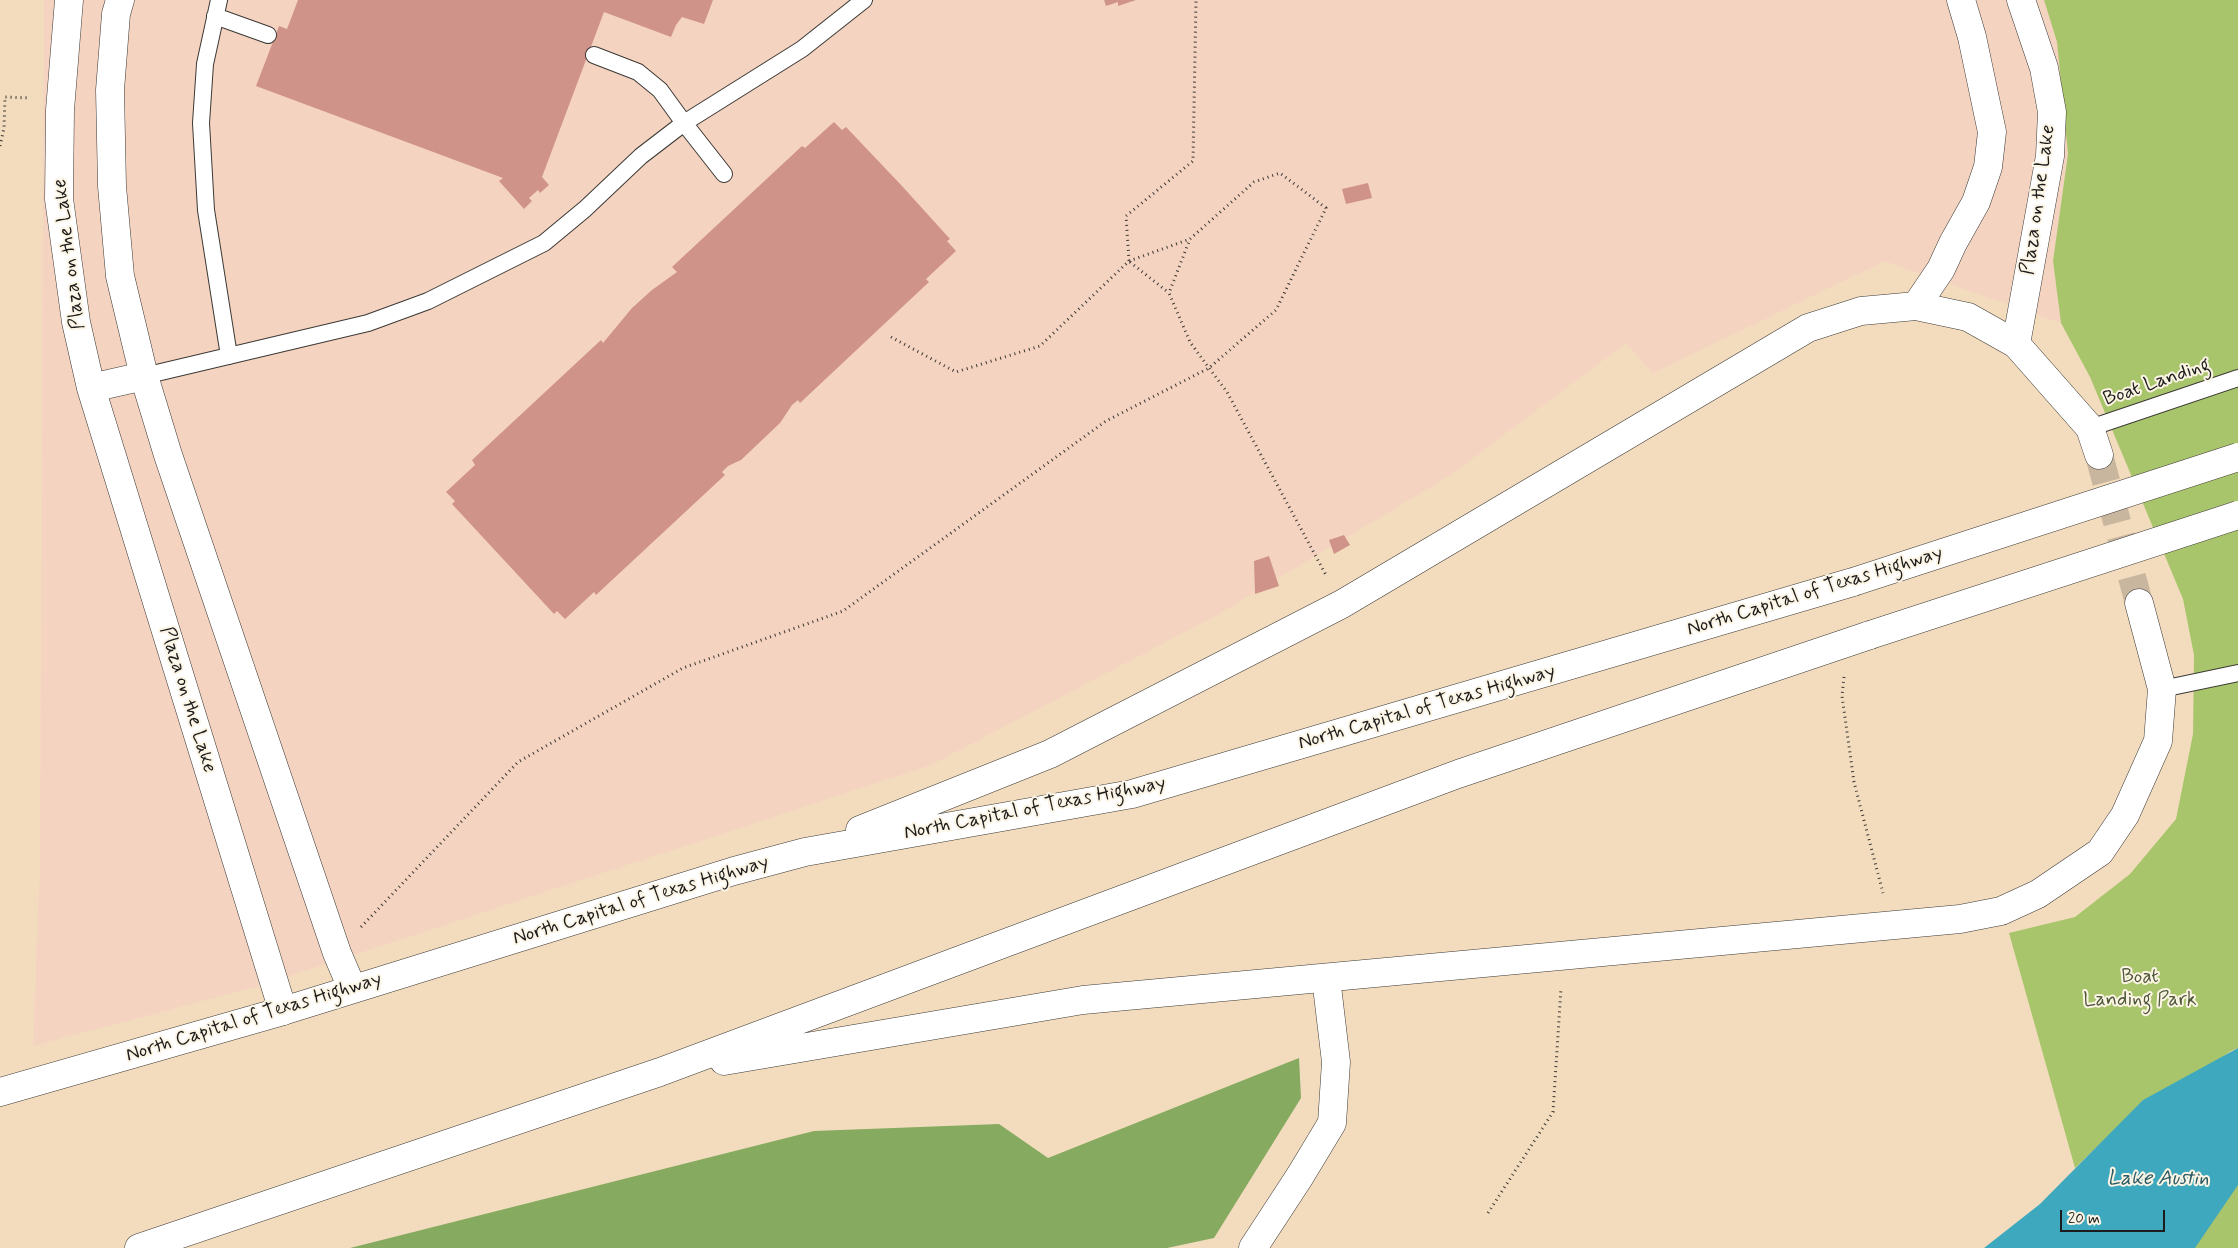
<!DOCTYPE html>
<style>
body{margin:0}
#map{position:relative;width:2238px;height:1248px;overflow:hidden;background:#f3dcbe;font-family:Mynerve,sans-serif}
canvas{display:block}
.scale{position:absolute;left:2060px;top:1210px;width:105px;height:22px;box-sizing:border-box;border:2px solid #1c1c1c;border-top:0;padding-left:6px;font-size:15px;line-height:18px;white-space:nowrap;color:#1c1c1c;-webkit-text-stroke:4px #fcf5e5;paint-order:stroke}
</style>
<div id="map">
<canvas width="2238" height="1248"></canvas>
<div class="scale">20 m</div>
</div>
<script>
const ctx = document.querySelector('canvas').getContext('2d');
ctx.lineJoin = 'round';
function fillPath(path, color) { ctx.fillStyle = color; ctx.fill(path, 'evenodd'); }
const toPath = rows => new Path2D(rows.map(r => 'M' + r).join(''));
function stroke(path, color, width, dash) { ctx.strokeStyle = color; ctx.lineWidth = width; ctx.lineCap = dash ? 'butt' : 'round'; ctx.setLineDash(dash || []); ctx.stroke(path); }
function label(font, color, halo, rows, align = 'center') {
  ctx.font = font + ' Mynerve,sans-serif'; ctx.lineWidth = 4; ctx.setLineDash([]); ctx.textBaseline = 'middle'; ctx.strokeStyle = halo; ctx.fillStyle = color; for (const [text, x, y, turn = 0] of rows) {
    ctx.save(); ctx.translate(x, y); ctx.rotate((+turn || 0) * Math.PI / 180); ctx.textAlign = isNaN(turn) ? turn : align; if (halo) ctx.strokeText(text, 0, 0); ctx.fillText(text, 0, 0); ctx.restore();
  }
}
fillPath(toPath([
 [44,0,2044,0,2057,42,2068,154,2053,261,2061,323,1885,261,1653,373,1626,343,1449,476,1217,615,931,765,259,986,33,1046,40,869]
]), '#f5d3c1');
fillPath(toPath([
 [2044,0,2238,0,2238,1048,2231,1051,2101,1143,2075,1168,2009,933,2075,917,2130,874,2176,819,2193,734,2194,655,2183,599,2090,377,2061,323,2053,261,2068,154,2057,42],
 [2238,1180,2238,1248,2190,1248]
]), '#a9c56c');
fillPath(toPath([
 [1299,1058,1301,1098,1214,1238,1167,1248,350,1248,814,1131,999,1124,1048,1158]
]), '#86aa60');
fillPath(toPath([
 [2238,1048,2238,1185,2195,1248,1984,1248,2040,1204,2143,1100]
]), '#3ea9be');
fillPath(toPath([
 [298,0,713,0,704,24,682,17,676,25,671,37,604,12,542,177,549,185,540,193,538,190,529,198,532,201,524,209,499,181,503,178,256,86,279,26,287,29],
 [1104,0,1136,0,1118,6,1118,2,1106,6],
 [834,122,842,130,846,127,902,186,950,239,947,241,956,251,926,279,929,282,800,403,798,400,792,405,780,423,741,460,728,466,722,472,725,475,596,595,594,592,565,619,557,611,554,614,452,504,455,501,446,492,475,465,472,460,601,340,603,343,632,308,652,290,677,272,672,267,802,146,805,148],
 [1368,183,1372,198,1346,204,1342,189],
 [1344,535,1350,545,1334,554,1329,540],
 [1269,556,1279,586,1255,594,1254,561]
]), '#d09389');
stroke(toPath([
 [2099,455,2139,603]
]), '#c8b69e', 28, [28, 14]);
const service = toPath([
 [219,0,205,64,201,123,206,210,229,356],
 [215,16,268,35],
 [594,55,638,72,660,90,684,123,724,174],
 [144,376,368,323,428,301,544,243,585,209,641,156,684,123,802,49,864,0],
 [2090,428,2238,378],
 [2162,689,2238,673]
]);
const minor = toPath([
 [69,0,60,110,59,199,76,322,91,388,283,1011],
 [120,0,116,14,110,90,112,186,120,276,144,376,168,455,337,953,352,988],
 [1916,306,1941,269,1953,243,1976,202,1988,167,1992,132,1972,37,1961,0],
 [2016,344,2050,156,2052,112,2044,68,2021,0],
 [91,388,144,376],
 [1253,1248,1300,1176,1332,1123,1336,1062,1326,978]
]);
const trunk = toPath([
 [860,830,1050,754,1342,604,1808,328,1861,311,1916,306,1968,317,2016,344,2090,428,2099,455],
 [724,1061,1083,1000,1960,919,2001,911,2038,894,2100,852,2125,815,2158,741,2162,689,2139,603],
 [0,1092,283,1011,734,871,805,852,1132,794,1853,582],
 [139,1248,660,1072,1458,774,1870,635]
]);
stroke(service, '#3c3934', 18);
stroke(minor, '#3c3934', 29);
stroke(trunk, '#3c3934', 29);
stroke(toPath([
 [0,146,4,128,5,97,30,98],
 [1129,261,1190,239],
 [1130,262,1169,293],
 [891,337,956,372,1040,346,1129,261,1126,216,1193,161,1196,0],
 [1844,677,1842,696,1854,782,1883,893],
 [361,927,518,762,683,668,843,611,1106,421,1209,368,1276,310,1326,208,1280,173,1254,182,1190,239,1169,293,1190,342,1209,368,1227,392,1327,577],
 [1488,1213,1553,1112,1561,988]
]), '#3c3934', 3, [1, 4]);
stroke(service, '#fff', 16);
stroke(minor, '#fff', 28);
stroke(trunk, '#fff', 28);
const trunkBridge = toPath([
 [1853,582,2238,457],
 [1870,635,2238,515]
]);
stroke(trunkBridge, '#3c3934', 29, []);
stroke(trunkBridge, '#fff', 28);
label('20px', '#1c1c1c', '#fcf5e5', [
 ["Plaza on the Lake",2039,200,-82],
 ["Plaza on the Lake",70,254,-97],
 ["Boat Landing",2157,383,-19],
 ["North Capital of Texas Highway",1815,592,-17],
 ["Plaza on the Lake",187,700,73],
 ["North Capital of Texas Highway",1427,708,-16],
 ["North Capital of Texas Highway",1035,809,-11],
 ["North Capital of Texas Highway",641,901,-17],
 ["North Capital of Texas Highway",254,1018,-17]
]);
label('20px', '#4d5738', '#fcf5e5', [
 ["Boat",2140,978],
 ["Landing Park",2140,1001]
]);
label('italic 21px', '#2b5b65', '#fcf5e5', [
 ["Lake Austin",2158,1180]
]);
</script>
